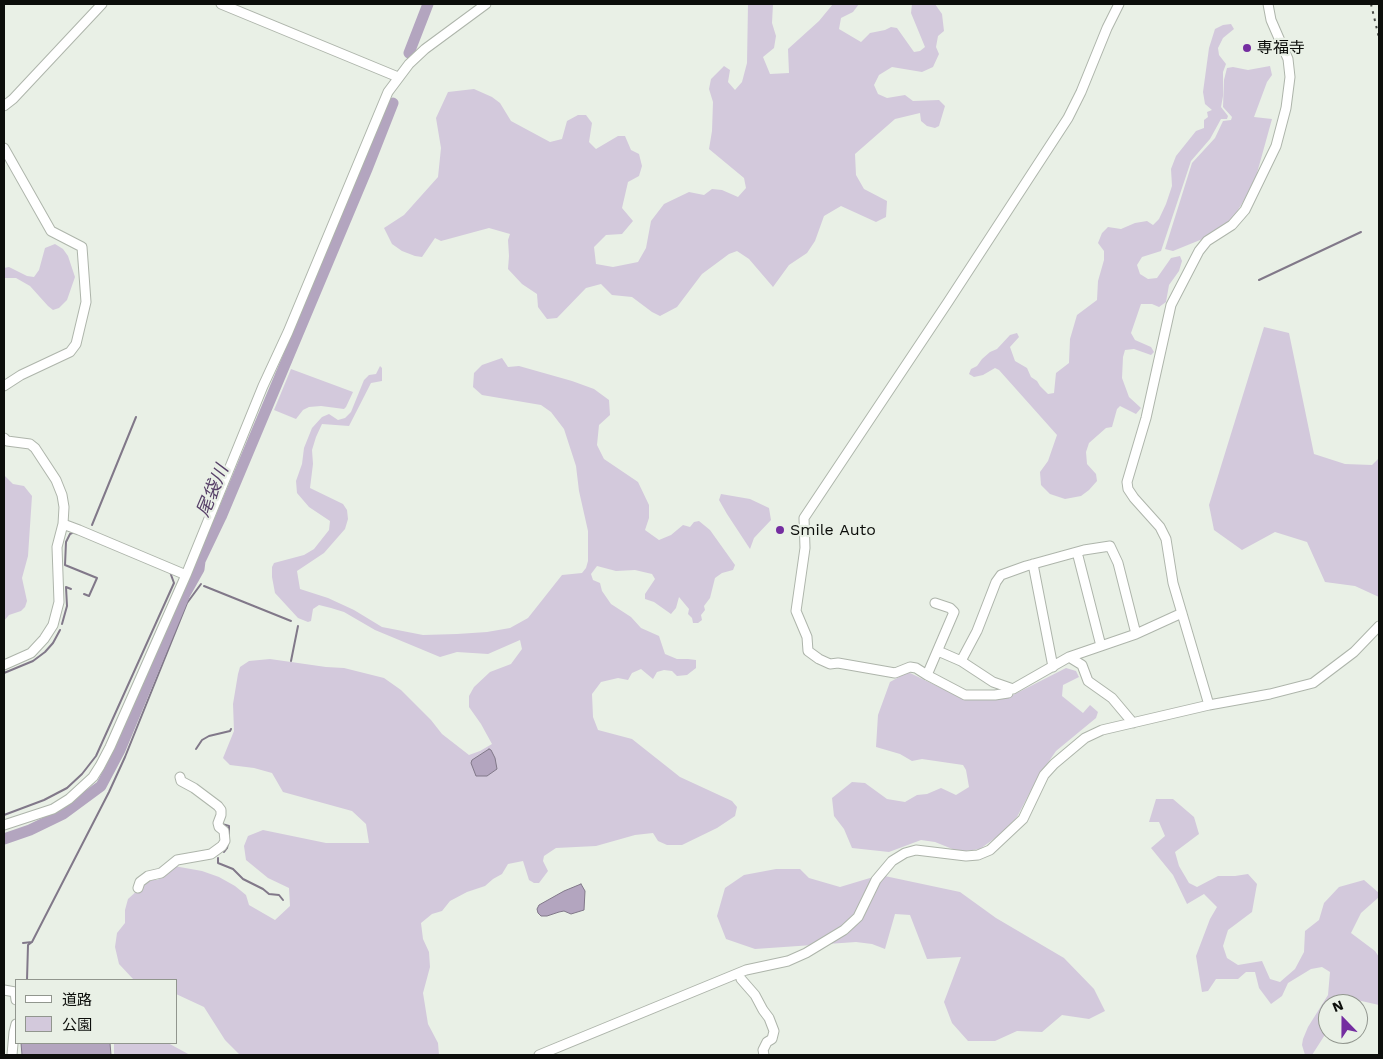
<!DOCTYPE html>
<meta charset="utf-8">
<style>
body{margin:0}
#map{position:relative;width:1383px;height:1059px;overflow:hidden;background:#e9f0e6;font-family:"Work Sans","Noto Sans JP",sans-serif}
canvas{display:block}
.frame{position:absolute;inset:0;border:5px solid #0c0e0b;pointer-events:none}
.legend{position:absolute;left:15px;top:979px;width:162px;height:65px;box-sizing:border-box;background:#e9f0e6;border:1px solid #91968e;margin:0;padding:6px 9px;list-style:none;font-size:15px;color:#0c0e0b}
.legend li{display:flex;align-items:center;gap:10px;height:25px}
.legend b{width:25px;border:1px solid #91968e}
.north{position:absolute;left:1318px;top:994px;width:50px;height:50px;box-sizing:border-box;background:#e9f0e6;border:1px solid #91968e;border-radius:50%;rotate:338deg;font-size:14px;font-weight:700;line-height:20px;text-align:center;color:#0c0e0b}
.north::after{content:'';display:block;margin:auto;width:18px;height:22px;background:#742da0;clip-path:polygon(50% 0,100% 100%,50% 72%,0 100%)}
</style>
<div id="map">
<canvas width="1383" height="1059"></canvas>
<div class="frame"></div>
<ul class="legend">
<li><b style="height:6px;background:#fff"></b>道路</li>
<li><b style="height:14px;background:#d3c9dc"></b>公園</li>
</ul>
<div class="north">N</div>
</div>
<script>
const ctx = document.querySelector('canvas').getContext('2d');
ctx.lineJoin = 'round';
function fillPath(path, color) { ctx.fillStyle = color; ctx.fill(path, 'evenodd'); }
const toPath = rows => new Path2D(rows.map(r => 'M' + r).join(''));
function stroke(path, color, width, dash) { ctx.strokeStyle = color; ctx.lineWidth = width; ctx.lineCap = dash ? 'butt' : 'round'; ctx.setLineDash(dash || []); ctx.stroke(path); }
function label(font, color, halo, rows, align = 'center') {
  ctx.font = font + ' "Work Sans","Noto Sans JP",sans-serif'; ctx.lineWidth = 4.5; ctx.setLineDash([]); ctx.textBaseline = 'middle'; ctx.strokeStyle = halo; ctx.fillStyle = color; for (const [text, x, y, turn = 0] of rows) {
    ctx.save(); ctx.translate(x, y); ctx.rotate((+turn || 0) * Math.PI / 180); ctx.textAlign = isNaN(turn) ? turn : align; if (halo) ctx.strokeText(text, 0, 0); ctx.fillText(text, 0, 0); ctx.restore();
  }
}
fillPath(toPath([
 [748,4,773,4,772,23,776,36,774,48,763,57,770,74,789,73,788,49,819,21,833,4,859,4,853,12,841,18,839,29,861,42,870,33,885,30,891,27,897,28,914,52,920,51,925,47,911,13,912,4,935,4,942,14,944,31,938,36,936,47,939,54,933,67,922,72,892,67,879,75,874,85,878,94,887,98,905,95,913,101,939,100,945,106,939,126,935,128,927,126,921,121,920,113,895,119,855,154,856,175,864,189,887,201,886,217,876,222,841,206,824,216,815,241,807,253,789,265,773,287,749,259,737,251,729,254,702,274,677,307,660,316,652,312,632,297,612,295,601,284,586,288,557,318,547,319,538,307,537,294,522,284,508,269,509,256,508,240,510,234,489,228,441,241,435,238,422,257,415,256,402,251,392,244,384,228,404,215,438,177,441,148,436,118,448,92,474,89,492,97,500,103,511,121,550,142,562,139,567,121,578,115,586,115,592,123,589,142,596,149,618,136,625,136,631,150,639,154,642,166,639,176,628,182,622,208,633,221,622,234,606,235,594,247,596,264,613,267,638,262,646,248,651,221,664,204,689,192,704,195,712,189,722,190,738,197,746,188,744,178,709,149,712,131,713,102,709,89,711,79,724,66,730,70,728,82,735,90,742,82,747,63],
 [1231,24,1234,29,1223,38,1218,48,1219,55,1226,64,1223,72,1223,96,1221,107,1228,116,1227,119,1221,119,1210,139,1191,161,1161,251,1142,257,1137,265,1140,274,1148,279,1157,278,1171,258,1180,256,1182,261,1179,271,1169,285,1166,302,1159,307,1152,304,1141,304,1131,333,1135,340,1151,347,1154,352,1151,355,1134,349,1125,350,1123,357,1122,378,1129,397,1141,408,1136,414,1120,406,1117,409,1112,427,1106,428,1089,443,1086,452,1087,464,1096,474,1097,481,1089,490,1081,496,1065,499,1050,494,1041,485,1040,472,1048,461,1057,435,999,370,995,368,983,375,974,377,969,374,971,369,977,366,982,359,990,352,997,349,1010,335,1017,333,1019,337,1010,347,1015,361,1027,368,1031,377,1037,381,1040,386,1048,394,1054,393,1056,373,1069,363,1070,339,1077,315,1097,300,1098,281,1104,260,1104,251,1098,243,1102,233,1108,227,1121,229,1135,223,1147,221,1153,225,1159,219,1166,204,1172,186,1171,169,1176,156,1196,131,1204,128,1204,120,1208,117,1207,112,1212,110,1205,104,1203,92,1209,48,1215,29,1223,25],
 [1270,66,1272,75,1267,82,1254,117,1272,119,1254,184,1233,218,1205,238,1173,251,1165,249,1192,163,1215,138,1223,121,1231,120,1232,117,1223,107,1224,80,1227,68,1233,67,1248,70],
 [55,244,63,249,68,256,75,277,67,300,59,308,53,310,48,306,30,286,16,278,4,278,4,268,9,267,27,276,34,277,39,270,45,248],
 [1264,327,1289,333,1314,454,1345,464,1372,465,1379,458,1379,597,1355,586,1325,582,1307,542,1275,532,1242,550,1214,530,1209,505],
 [502,358,508,367,519,366,572,381,594,389,609,400,610,415,599,425,597,445,604,459,638,482,649,505,649,518,645,530,659,540,671,535,683,525,690,527,694,522,699,521,710,530,735,565,733,570,722,573,715,578,710,598,704,606,705,610,701,615,702,620,698,623,693,623,692,618,688,614,689,609,679,597,676,608,671,614,654,602,645,599,645,594,655,579,652,574,635,570,616,571,597,566,591,574,593,580,600,583,602,591,611,604,631,617,641,628,659,636,665,654,677,659,688,659,696,660,696,668,687,675,677,676,672,671,664,670,657,672,653,679,641,669,632,673,628,680,618,678,601,682,592,694,593,717,598,730,632,739,680,777,732,801,737,807,735,816,717,828,682,845,667,845,658,841,653,833,635,835,596,846,556,848,544,856,543,861,548,871,539,883,534,883,529,880,523,861,508,864,502,874,493,879,485,886,467,892,450,901,442,911,432,914,421,923,423,939,429,952,430,967,423,993,428,1024,438,1043,439,1055,240,1055,225,1040,204,1007,176,994,176,980,134,980,119,964,115,947,117,933,125,923,125,910,128,899,150,879,157,880,165,876,174,866,202,871,219,877,235,886,246,895,249,905,275,920,290,906,289,888,268,878,246,860,244,846,248,836,263,830,326,843,369,843,366,824,352,811,283,792,272,773,254,768,230,765,223,758,234,731,233,704,238,674,240,667,249,661,270,659,326,667,344,668,384,678,401,690,431,720,442,734,469,755,480,751,492,744,481,724,469,707,469,696,474,687,490,672,511,664,522,649,520,640,488,654,457,652,440,657,375,630,344,612,331,608,319,605,313,609,311,621,308,622,298,618,275,593,272,577,272,567,274,563,304,555,314,549,329,530,330,521,309,507,297,493,296,481,302,464,304,448,312,428,322,417,329,414,338,420,345,418,351,412,364,380,369,375,376,374,380,366,382,368,382,381,371,383,349,426,322,424,316,437,312,450,313,464,310,488,343,504,347,510,348,519,345,529,324,553,297,571,300,589,328,598,354,610,382,627,423,635,457,634,487,632,510,628,528,618,562,575,582,573,586,568,588,561,588,531,579,491,576,466,564,429,551,412,541,405,482,395,473,387,474,373,482,365],
 [291,369,353,392,346,407,344,409,321,406,309,407,303,410,296,419,274,410],
 [4,475,13,484,24,486,32,496,28,556,22,578,27,601,25,607,21,611,9,615,4,621],
 [721,494,750,499,769,508,771,520,754,538,750,549,727,514,719,500],
 [1066,668,1076,671,1079,677,1063,685,1062,696,1083,713,1090,705,1098,712,1096,718,1056,751,1038,777,1017,817,1002,833,980,849,965,851,955,850,935,842,921,840,889,852,852,848,844,829,834,816,832,798,852,782,865,783,887,799,905,802,917,795,927,794,941,788,956,795,969,787,966,770,963,765,922,759,912,761,900,754,876,747,878,715,890,682,908,672,966,700,1011,696],
 [1156,799,1173,799,1194,817,1199,834,1175,852,1179,866,1189,883,1197,887,1218,876,1235,876,1248,874,1257,884,1252,912,1228,930,1223,946,1227,958,1238,965,1262,961,1270,979,1280,982,1295,969,1304,952,1305,931,1319,920,1324,903,1339,887,1364,880,1379,893,1379,897,1361,913,1351,933,1375,951,1379,957,1379,1005,1357,1000,1352,1004,1328,1004,1328,1030,1312,1055,1305,1055,1302,1045,1303,1039,1308,1027,1328,995,1330,972,1322,967,1311,969,1288,983,1282,996,1271,1004,1259,988,1255,972,1246,972,1238,979,1216,979,1208,991,1202,992,1196,956,1210,919,1217,907,1204,894,1187,904,1173,875,1151,848,1165,836,1159,822,1149,822],
 [776,869,800,869,809,878,840,887,880,875,960,892,996,918,1064,958,1094,989,1105,1011,1089,1019,1062,1015,1042,1032,1017,1031,995,1041,968,1041,952,1023,944,1002,961,957,927,959,910,915,895,914,885,949,872,944,856,942,755,949,726,939,717,916,725,888,744,875],
 [114,1043,168,1043,190,1055,114,1055]
]), '#d3c9dc');
const water = toPath([
 [489,749,491,750,495,758,497,769,487,776,476,776,471,763,472,760,489,749],
 [581,884,585,891,584,910,571,914,564,911,559,912,547,916,541,916,538,913,537,909,539,905,564,891,581,884],
 [21,1043,110,1043,111,1055,22,1055,21,1043]
]);
fillPath(water, '#b3a5bf');
stroke(water, '#817889', 1);
stroke(toPath([
 [1259,280,1361,232],
 [92,525,136,417],
 [74,532,70,534,66,542,65,565,97,578,89,596,84,594],
 [191,581,196,582],
 [204,586,291,621],
 [62,624,67,606,66,587,71,589],
 [291,661,298,626],
 [4,673,33,661,45,652,53,643,60,630],
 [196,749,202,740,209,736,230,731,231,729],
 [4,815,44,800,67,788,82,774,96,756,174,583,170,572],
 [222,824,229,826,229,834],
 [224,852,227,848,228,843],
 [218,858,218,863,233,869,243,879,263,889,269,894,279,895,283,900],
 [23,943,32,942,109,792,125,757,187,603,201,584],
 [27,980,28,945,32,942]
]), '#817889', 2);
stroke(toPath([
 [409,53,428,4],
 [4,839,30,830,63,814,101,786,120,750,185,594,199,569,200,561,221,517,367,169,393,103]
]), '#b3a5bf', 11);
const minor = toPath([
 [221,4,398,77],
 [4,106,13,99,102,4],
 [4,148,51,231,82,247,86,302,76,344,70,352,21,375,4,386],
 [4,438,7,441,30,444,35,448,56,480,62,495,64,507,63,524,57,547,59,602,53,625,44,639,31,653,4,665],
 [63,524,79,530,186,575],
 [1077,552,1101,646],
 [1033,564,1053,667],
 [935,603,950,608,954,612,927,675,916,668,910,667,895,673,838,663,830,664,819,659,808,651,807,637,796,611,805,548,804,518,948,302,1068,118,1081,92,1107,28,1119,4],
 [938,651,961,661,993,682,1013,689,1069,657,1136,634,1182,613],
 [1069,657,1082,665,1088,681,1112,698,1133,723],
 [961,661,977,631,996,582,1001,575,1026,566,1084,550,1110,546,1118,563,1136,634],
 [927,675,965,695,995,695,1008,693,1009,688],
 [1209,705,1173,583,1166,539,1160,527,1134,498,1128,489,1127,482,1146,418,1171,305,1199,251,1207,241,1232,225,1245,210,1276,146,1286,108,1290,77,1288,59,1271,20,1268,4],
 [4,825,53,809,69,799,93,777,100,766,110,747,186,575,263,386,288,332,388,92,409,64,425,49,486,4],
 [138,888,140,882,148,876,161,873,177,860,211,854,222,846,225,841,224,831,219,827,218,823,221,815,221,810,218,806,194,788,181,781,180,777],
 [741,979,755,995,763,1010,769,1018,774,1031,772,1039,767,1042,763,1050,764,1055],
 [4,990,15,992,16,1000],
 [12,1055,14,1032,16,1024],
 [539,1055,746,970,788,961,806,953,844,930,858,917,876,880,892,861,905,853,916,850,966,856,978,855,990,850,1023,819,1044,775,1054,764,1085,738,1102,730,1209,705,1270,694,1313,683,1354,652,1379,626]
]);
stroke(minor, '#aeb5ab', 11);
stroke(minor, '#fff', 9);
stroke(toPath([
 [1371,4,1379,38]
]), '#484b46', 2, [2.5, 5]);
for (const [x, y, r, color] of [
 [1247,48,5,"#742da0"],
 [780,530,5,"#742da0"]
]) { const dot = new Path2D(); dot.arc(x, y, r, 0, 2 * Math.PI); ctx.fillStyle = color; ctx.fill(dot); stroke(dot, '#e9f0e6', 2); }
label('16px', '#0c0e0b', '#e9f0e6', [
 ["専福寺",1257,48],
 ["Smile Auto",790,530]
], 'left');
label('italic 18px', '#574068', '#e9f0e6', [
 ["尾袋川",213,491,-67]
]);
</script>
